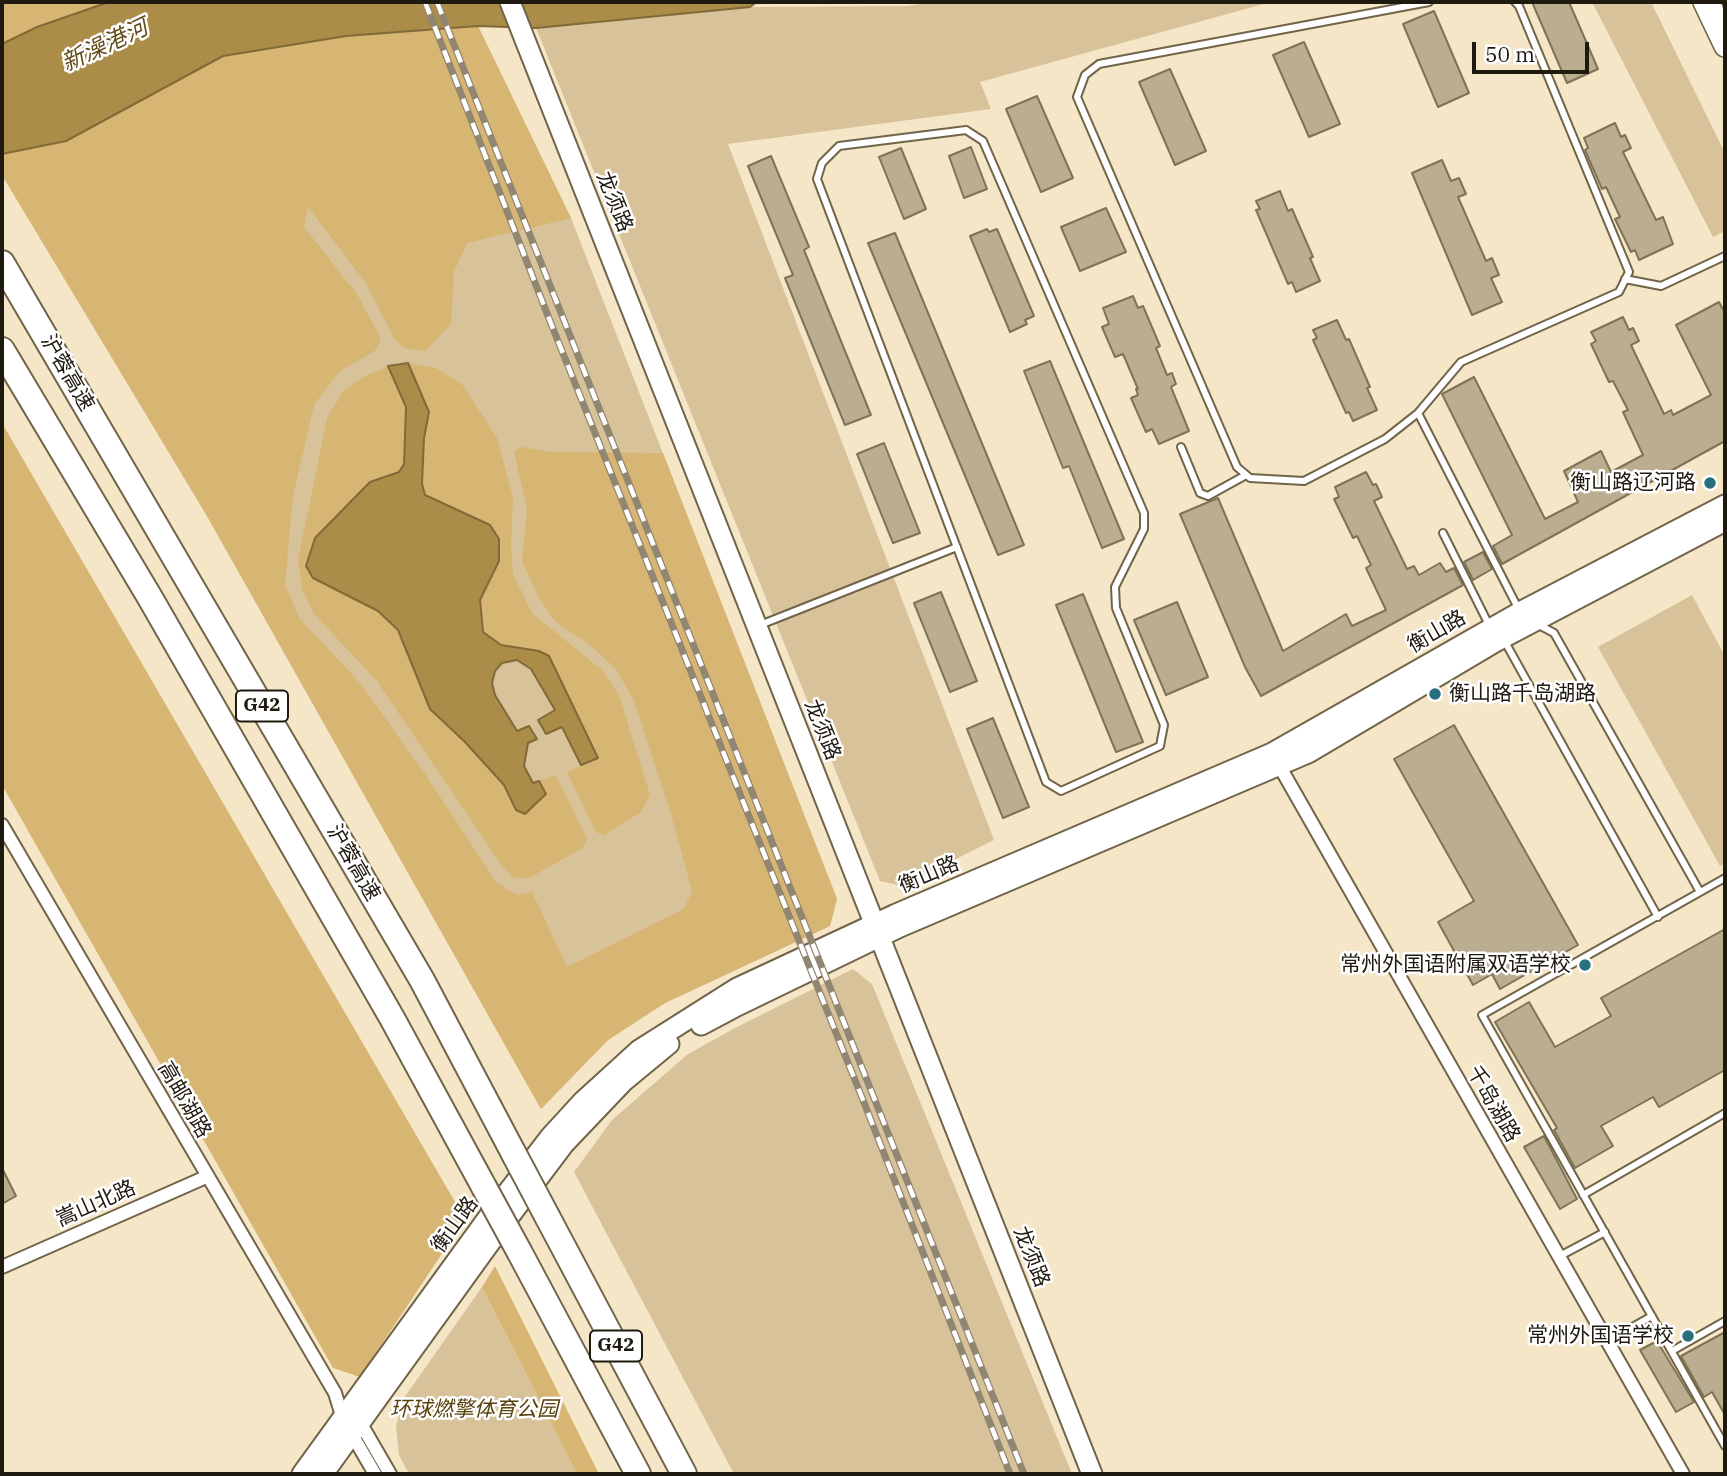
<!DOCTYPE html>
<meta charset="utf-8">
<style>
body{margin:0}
#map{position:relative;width:1727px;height:1476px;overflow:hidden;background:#f6e6c8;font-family:"IBM Plex Serif",serif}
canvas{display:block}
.frame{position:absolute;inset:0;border:4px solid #1f1a0f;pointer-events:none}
.scale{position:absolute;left:1472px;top:42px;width:117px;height:32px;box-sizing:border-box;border:4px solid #1f1a0f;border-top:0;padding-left:9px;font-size:21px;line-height:24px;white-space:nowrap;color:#1f1a0f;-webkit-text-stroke:5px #fff;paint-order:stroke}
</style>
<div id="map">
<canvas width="1727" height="1476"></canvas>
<div class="frame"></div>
<div class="scale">50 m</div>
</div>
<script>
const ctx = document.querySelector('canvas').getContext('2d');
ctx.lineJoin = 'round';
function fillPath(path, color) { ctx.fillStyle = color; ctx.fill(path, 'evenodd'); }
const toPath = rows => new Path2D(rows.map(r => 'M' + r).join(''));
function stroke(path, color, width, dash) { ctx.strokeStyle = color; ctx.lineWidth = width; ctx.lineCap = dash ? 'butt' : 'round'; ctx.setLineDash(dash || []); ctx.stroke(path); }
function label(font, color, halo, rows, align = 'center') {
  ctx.font = font + ' "IBM Plex Serif","Noto Sans SC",serif'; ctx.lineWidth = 5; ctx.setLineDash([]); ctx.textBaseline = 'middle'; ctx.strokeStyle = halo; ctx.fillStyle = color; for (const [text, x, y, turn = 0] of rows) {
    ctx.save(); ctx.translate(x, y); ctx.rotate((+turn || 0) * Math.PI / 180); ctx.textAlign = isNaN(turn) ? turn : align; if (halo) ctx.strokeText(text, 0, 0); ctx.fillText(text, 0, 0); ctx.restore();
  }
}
fillPath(toPath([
 [930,2,1271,2,980,82,991,109,728,144,994,840,902,886,880,881,536,28,750,7,908,6],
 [1592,2,1651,2,1725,153,1725,231,1713,237],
 [478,26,571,218,837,899,830,926,665,1003,608,1040,541,1109,207,516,2,175,2,154,190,74,223,56],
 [1692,595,1725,656,1725,863,1720,866,1598,647],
 [853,969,872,984,1072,1474,734,1474,574,1172,612,1120,688,1054,735,1028],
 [482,1287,577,1474,409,1474,399,1455,396,1426,404,1398]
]), '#d7c299');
fillPath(toPath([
 [2,2,109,2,37,27,2,44],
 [478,26,571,218,467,243,454,272,451,324,425,351,404,348,395,340,366,283,308,207,304,227,357,294,381,339,376,350,339,372,314,405,293,496,285,585,300,619,361,684,427,777,496,882,517,895,532,892,567,967,684,909,692,891,672,817,634,701,616,669,590,645,556,622,540,600,522,561,527,509,514,452,521,447,552,452,663,453,837,899,830,926,665,1003,608,1040,541,1109,207,516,2,175,2,154,6,152,66,141,223,56,346,36],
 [408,363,436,368,462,384,497,438,513,497,511,547,513,574,532,613,603,671,619,695,650,795,641,812,604,835,596,832,567,772,597,758,539,651,501,645,483,632,480,600,499,561,490,525,425,495,422,484,424,438,429,412],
 [388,366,406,407,404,464,399,472,370,482,315,538,306,566,344,595,378,611,398,630,430,709,465,742,504,785,516,810,546,794,539,781,556,775,587,839,583,848,527,879,512,877,500,863,377,681,314,614,302,589,298,560,327,418,344,390,367,375],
 [2,423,465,1219,360,1377,333,1368,2,785],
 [495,1266,599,1474,577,1474,482,1287]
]), '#d7b673');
const water = toPath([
 [109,2,757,2,750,7,536,28,478,26,346,36,223,56,66,141,2,154,2,44,37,27,109,2],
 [408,363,429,412,424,438,422,484,425,495,490,525,499,539,499,561,480,600,483,632,501,645,539,651,549,656,598,758,581,765,562,727,546,734,538,720,555,710,531,669,517,660,502,663,495,671,492,683,495,695,517,731,529,726,537,739,528,743,524,766,533,783,539,781,546,794,525,814,516,810,504,785,465,742,430,709,398,630,378,611,313,578,306,566,315,538,370,482,399,472,404,464,406,407,388,366,408,363]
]);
fillPath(water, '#ab8c49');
stroke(water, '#816a38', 2);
const building = toPath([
 [1532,2,1569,2,1598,69,1567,83,1532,2],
 [1434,11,1469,93,1438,107,1403,24,1434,11],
 [1304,42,1340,124,1309,137,1273,55,1304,42],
 [1170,69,1206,151,1175,165,1139,82,1170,69],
 [1037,96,1073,178,1041,192,1006,109,1037,96],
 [1615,123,1621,137,1625,135,1631,148,1623,152,1656,220,1663,217,1673,244,1639,260,1635,250,1631,252,1615,219,1620,217,1606,187,1602,189,1585,150,1588,148,1584,138,1615,123],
 [971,147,987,189,964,198,949,156,971,147],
 [901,148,926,209,904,219,879,157,901,148],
 [771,156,809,247,804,250,871,415,845,425,785,278,793,275,748,166,771,156],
 [1442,160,1451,181,1459,178,1466,194,1458,197,1486,261,1492,258,1499,275,1491,278,1502,302,1472,315,1412,173,1442,160],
 [1280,191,1288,211,1292,209,1313,257,1310,258,1320,281,1296,292,1292,282,1288,284,1256,210,1260,209,1256,201,1280,191],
 [1106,208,1126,252,1080,271,1061,227,1106,208],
 [987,229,989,232,997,229,1034,316,1025,320,1027,324,1010,332,970,236,987,229],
 [895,233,1024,545,998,555,868,243,895,233],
 [1133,296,1138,308,1143,306,1160,346,1156,348,1167,375,1172,373,1176,384,1171,387,1189,431,1159,444,1152,429,1146,432,1131,398,1138,395,1136,389,1138,389,1123,354,1115,357,1102,327,1109,324,1103,308,1133,296],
 [1719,302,1725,313,1725,441,1502,564,1493,546,1512,535,1442,394,1474,377,1545,519,1578,502,1564,471,1601,451,1611,472,1643,455,1623,412,1628,410,1613,381,1609,382,1591,344,1596,341,1591,332,1623,317,1629,330,1633,328,1639,341,1631,345,1664,414,1671,410,1673,415,1711,395,1676,325,1719,302],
 [1337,320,1346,340,1349,339,1370,387,1367,388,1377,410,1353,421,1349,412,1346,413,1313,340,1317,338,1313,330,1337,320],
 [1050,361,1124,539,1102,548,1069,466,1063,468,1024,371,1050,361],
 [884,443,920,533,893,543,857,454,884,443],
 [1366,472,1373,485,1376,484,1382,497,1374,501,1407,569,1414,566,1419,575,1440,563,1446,572,1454,568,1463,585,1261,696,1245,667,1180,514,1218,498,1283,651,1346,614,1352,626,1386,610,1366,568,1371,565,1357,536,1353,538,1334,499,1339,497,1335,487,1366,472],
 [1483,552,1492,569,1473,580,1464,562,1483,552],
 [941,592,977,681,950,692,914,603,941,592],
 [1083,594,1143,742,1116,752,1056,605,1083,594],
 [1177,602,1208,677,1166,695,1134,620,1177,602],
 [993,718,1029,807,1003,818,967,729,993,718],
 [1454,725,1578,945,1500,989,1492,974,1473,985,1438,922,1474,901,1394,759,1454,725],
 [1725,929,1725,1070,1659,1107,1653,1097,1601,1126,1613,1146,1575,1168,1554,1130,1557,1128,1495,1022,1529,1002,1555,1047,1611,1016,1601,998,1725,929],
 [1544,1136,1577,1199,1560,1209,1524,1147,1544,1136],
 [2,1168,16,1196,2,1204,2,1168],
 [1725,1332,1725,1415,1712,1392,1704,1397,1681,1356,1725,1332],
 [1657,1341,1694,1402,1676,1412,1640,1350,1657,1341]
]);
fillPath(building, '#bbad8f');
stroke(building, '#7f7256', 2);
const lane = toPath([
 [1429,2,1099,64,1085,75,1077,97,1237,467,1250,478,1304,481,1385,439,1418,413,1461,362,1619,292,1629,272,1519,6,1515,2],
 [1717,2,1725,19],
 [966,130,983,141,1144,513,1144,529,1115,587,1116,608,1164,725,1160,746,1061,791,1046,782,817,179,822,163,839,146,966,130],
 [1625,279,1661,286,1725,256],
 [1418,413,1519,610],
 [1181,447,1200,493,1208,496,1246,475],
 [1443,533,1489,625],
 [760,625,957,547],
 [1539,625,1554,633,1700,892],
 [1504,640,1658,917],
 [1725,878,1482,1015,1725,1446],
 [1583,1195,1725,1113],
 [1558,1257,1605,1232],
 [1607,1341,1652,1316],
 [1672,1351,1725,1321]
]);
const street = toPath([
 [1276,760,1683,1474],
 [2,825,335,1393,343,1419,375,1474],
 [2,1267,206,1177],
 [357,1417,390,1474]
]);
const secondary = toPath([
 [510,2,1092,1474],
 [701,1025,733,1008,900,927,1308,753,1495,642,1725,521],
 [302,1474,487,1219,550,1137,583,1101,639,1050,737,988,896,914,1272,753,1520,612,1725,505],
 [323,1474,497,1233,564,1144,623,1082,669,1044]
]);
const primary = toPath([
 [1704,2,1725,46]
]);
const highway = toPath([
 [2,263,422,980,514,1154],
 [2,350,149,596,392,1018,484,1187],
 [548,1218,684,1474],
 [520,1253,638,1474]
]);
stroke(lane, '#716449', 10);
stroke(street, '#716449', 16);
stroke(secondary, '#716449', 23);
stroke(primary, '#716449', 24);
stroke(highway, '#716449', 28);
stroke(lane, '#fff', 6);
stroke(street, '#fff', 12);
stroke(secondary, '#fff', 19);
stroke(primary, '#fff', 21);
stroke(highway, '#fff', 24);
const rail = toPath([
 [425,2,552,326,863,1100,1010,1474],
 [437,2,1024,1474]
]);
stroke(rail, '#918671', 7);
stroke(rail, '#fff', 4.5, [13]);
const highwayBridge = toPath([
 [514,1154,548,1218],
 [484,1187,520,1253]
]);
stroke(highwayBridge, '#716449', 28, []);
stroke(highwayBridge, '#fff', 24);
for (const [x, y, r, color] of [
 [1710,483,7,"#29707d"],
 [1435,694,7,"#29707d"],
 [1585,965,7,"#29707d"],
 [1688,1336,7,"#29707d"]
]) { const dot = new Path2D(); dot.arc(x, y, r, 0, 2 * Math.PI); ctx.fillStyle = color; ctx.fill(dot); stroke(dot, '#fff', 2.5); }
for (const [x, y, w] of [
 [262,706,52],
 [616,1346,52]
]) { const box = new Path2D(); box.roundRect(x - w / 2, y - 15.5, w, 31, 5); ctx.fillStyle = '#fff'; ctx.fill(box); stroke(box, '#1f1a0f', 2); }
label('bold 19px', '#1f1a0f', null, [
 ["G42",262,706],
 ["G42",616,1346]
]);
label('21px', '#1f1a0f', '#fff', [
 ["龙须路",614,202,68],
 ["沪蓉高速",67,373,60],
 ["衡山路",1437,632,-30],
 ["龙须路",822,730,68],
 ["沪蓉高速",353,863,60],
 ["衡山路",929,875,-23],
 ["高邮湖路",184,1100,60],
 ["千岛湖路",1493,1104,60],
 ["嵩山北路",96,1204,-24],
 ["衡山路",455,1225,-54],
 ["龙须路",1031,1257,68]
]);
label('21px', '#1f1a0f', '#fff', [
 ["衡山路辽河路",1696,483],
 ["衡山路千岛湖路",1449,694,"left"],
 ["常州外国语附属双语学校",1571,965],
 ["常州外国语学校",1674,1336]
], 'right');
label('italic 21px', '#59420c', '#fff', [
 ["环球燃擎体育公园",474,1410]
]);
label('italic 23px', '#624b18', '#fff', [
 ["新澡港河",105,46,-25]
]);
</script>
